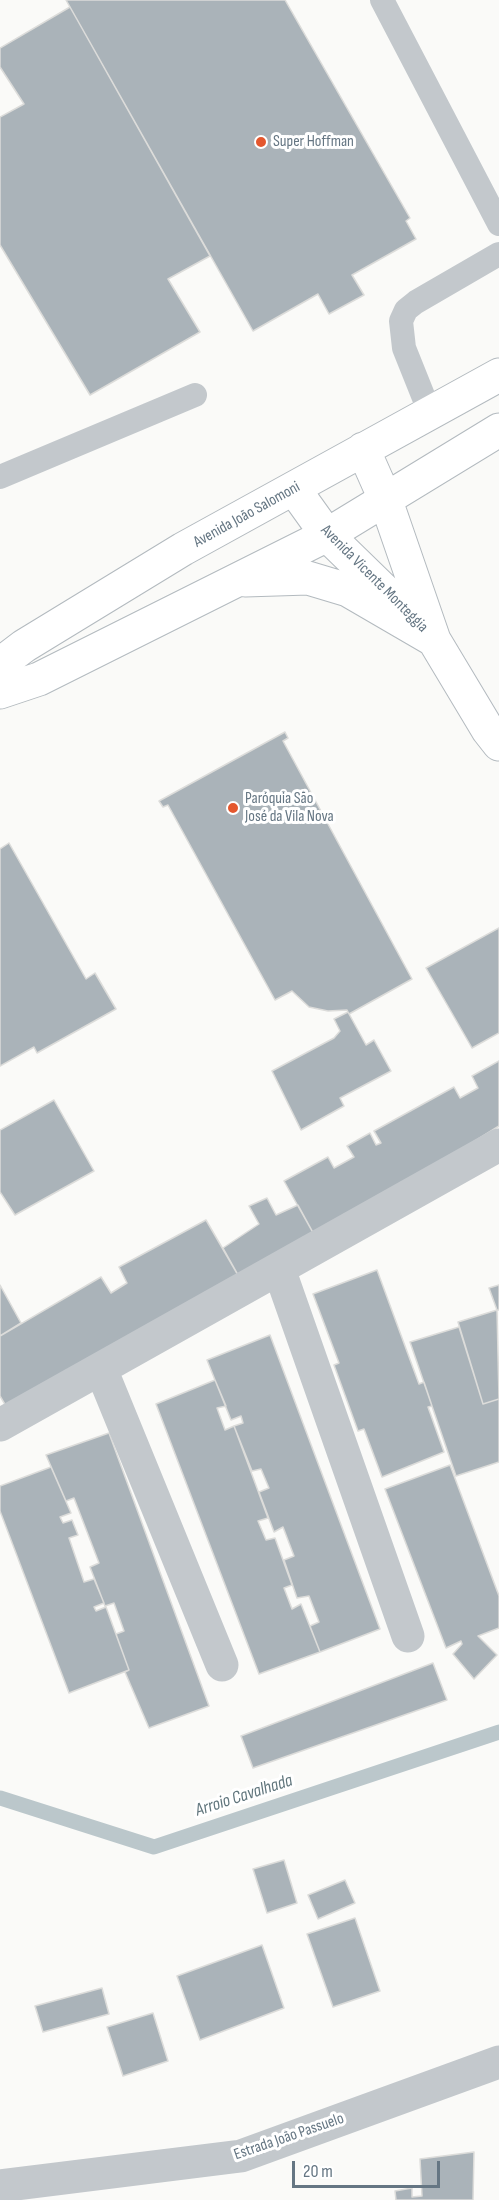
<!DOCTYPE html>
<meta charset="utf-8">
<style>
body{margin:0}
#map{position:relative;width:499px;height:2200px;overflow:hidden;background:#fafaf8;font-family:"Sofia Sans Condensed",sans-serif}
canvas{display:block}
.scale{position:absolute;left:292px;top:2161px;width:148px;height:27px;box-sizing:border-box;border:3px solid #657683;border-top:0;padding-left:8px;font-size:18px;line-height:21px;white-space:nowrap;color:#657683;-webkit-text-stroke:4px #fff;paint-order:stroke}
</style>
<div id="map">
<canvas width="499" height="2200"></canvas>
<div class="scale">20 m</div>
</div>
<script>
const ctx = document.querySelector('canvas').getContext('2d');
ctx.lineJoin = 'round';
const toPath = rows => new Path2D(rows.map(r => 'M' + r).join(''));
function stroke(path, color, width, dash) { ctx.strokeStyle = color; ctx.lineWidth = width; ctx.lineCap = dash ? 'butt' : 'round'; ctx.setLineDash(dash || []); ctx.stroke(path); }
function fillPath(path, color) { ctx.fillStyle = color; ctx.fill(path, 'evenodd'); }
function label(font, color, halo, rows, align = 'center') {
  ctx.font = font + ' "Sofia Sans Condensed",sans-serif'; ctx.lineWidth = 6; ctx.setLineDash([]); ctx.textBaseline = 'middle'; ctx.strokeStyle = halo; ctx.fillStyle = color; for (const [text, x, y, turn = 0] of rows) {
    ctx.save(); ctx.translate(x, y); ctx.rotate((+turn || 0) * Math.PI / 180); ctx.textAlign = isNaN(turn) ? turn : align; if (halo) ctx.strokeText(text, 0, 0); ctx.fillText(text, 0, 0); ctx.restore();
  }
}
stroke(toPath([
 [0,1798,154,1847,499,1732]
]), '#bbc7cb', 15);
const building = toPath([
 [66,0,285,0,410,218,406,221,416,239,352,275,364,295,329,314,318,294,253,331,66,0],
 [70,7,210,256,168,279,200,332,90,395,0,245,0,117,24,104,0,67,0,48,70,7],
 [285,732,288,738,283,741,412,979,349,1014,347,1010,328,1011,309,1007,292,991,275,1000,168,805,163,807,159,801,285,732],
 [9,843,86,979,95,973,116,1009,37,1053,34,1047,0,1066,0,849,9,843],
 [499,928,499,1033,472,1048,426,968,499,928],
 [348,1012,366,1045,374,1040,391,1071,340,1098,344,1106,301,1130,272,1071,334,1038,340,1031,334,1019,348,1012],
 [499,1061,499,1126,317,1240,284,1181,328,1157,334,1168,354,1157,347,1146,370,1133,376,1145,381,1143,374,1131,454,1087,460,1098,478,1088,472,1076,499,1061],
 [54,1100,94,1171,15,1215,0,1192,0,1130,54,1100],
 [267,1198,276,1215,298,1205,316,1238,242,1282,223,1248,259,1224,249,1206,267,1198],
 [206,1220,242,1282,10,1413,0,1396,0,1336,101,1277,111,1293,127,1283,119,1267,206,1220],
 [377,1270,419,1384,424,1382,432,1406,428,1407,444,1452,382,1477,364,1429,358,1431,334,1365,339,1363,313,1294,377,1270],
 [0,1285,21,1323,0,1336,0,1285],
 [499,1285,499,1310,497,1310,489,1288,499,1285],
 [497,1310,499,1399,483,1404,458,1322,497,1310],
 [459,1327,483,1404,499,1399,499,1462,456,1476,410,1342,459,1327],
 [270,1335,380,1629,320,1652,310,1626,319,1622,309,1596,297,1598,284,1560,294,1556,283,1527,274,1532,259,1492,269,1488,261,1469,252,1471,234,1426,243,1423,241,1416,231,1420,207,1360,270,1335],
 [215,1380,226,1406,217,1408,225,1430,234,1426,268,1518,258,1521,266,1540,275,1538,292,1585,284,1588,292,1609,301,1604,320,1652,259,1674,156,1404,215,1380],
 [109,1433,209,1706,149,1728,125,1672,129,1670,116,1634,124,1631,114,1603,105,1606,90,1567,99,1563,74,1498,66,1501,46,1455,109,1433],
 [450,1465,499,1596,499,1628,478,1636,497,1655,474,1679,453,1654,462,1644,461,1641,446,1648,385,1489,450,1465],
 [51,1467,71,1513,60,1517,63,1523,72,1520,78,1535,69,1538,84,1582,94,1579,104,1603,94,1607,96,1611,106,1607,129,1670,69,1693,0,1511,0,1486,51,1467],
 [433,1663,447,1700,253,1768,241,1736,433,1663],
 [284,1860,297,1903,267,1913,253,1869,284,1860],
 [345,1880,355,1903,318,1919,308,1895,345,1880],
 [355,1918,380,1991,333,2007,307,1934,355,1918],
 [262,1945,284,2008,200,2040,177,1976,262,1945],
 [102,1988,109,2014,43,2032,35,2006,102,1988],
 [153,2013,168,2061,123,2076,107,2027,153,2013],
 [474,2152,473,2200,396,2200,395,2191,412,2188,412,2197,422,2196,420,2159,474,2152]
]);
fillPath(building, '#aab3b9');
stroke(building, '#dcdcda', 1.5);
const secondary = toPath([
 [363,449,386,501,434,640,488,730,499,744],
 [294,489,327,535,399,605],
 [245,580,308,578,348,590,434,640],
 [0,664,24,646,183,549,499,375],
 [0,692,39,679,327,535,499,430]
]);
stroke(secondary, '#b3babf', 35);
stroke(toPath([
 [382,0,499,224],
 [430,413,404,348,401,321,406,310,416,302,499,254],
 [0,477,195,395]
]), '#c3c8cc', 24);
stroke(toPath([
 [279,1269,408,1636],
 [101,1369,222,1665],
 [0,1425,499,1145]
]), '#c3c8cc', 33);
stroke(toPath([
 [0,2186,241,2156,499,2062]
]), '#c3c8cc', 33);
stroke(secondary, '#fff', 33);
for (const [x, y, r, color] of [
 [261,142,6,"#e4572e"],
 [233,808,6,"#e4572e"]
]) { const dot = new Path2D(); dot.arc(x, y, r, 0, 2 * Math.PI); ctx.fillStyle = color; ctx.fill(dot); stroke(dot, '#fff', 2); }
label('16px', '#657683', '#fff', [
 ["Super Hoffman",273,142],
 ["Paróquia São",245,799],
 ["José da Vila Nova",245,817]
], 'left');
label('16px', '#657683', '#fff', [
 ["Avenida João Salomoni",247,515,-29],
 ["Avenida Vicente Monteggia",374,579,45],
 ["Estrada João Passuelo",289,2137,-19]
]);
label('italic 18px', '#60757c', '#fff', [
 ["Arroio Cavalhada",244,1796,-18]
]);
</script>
